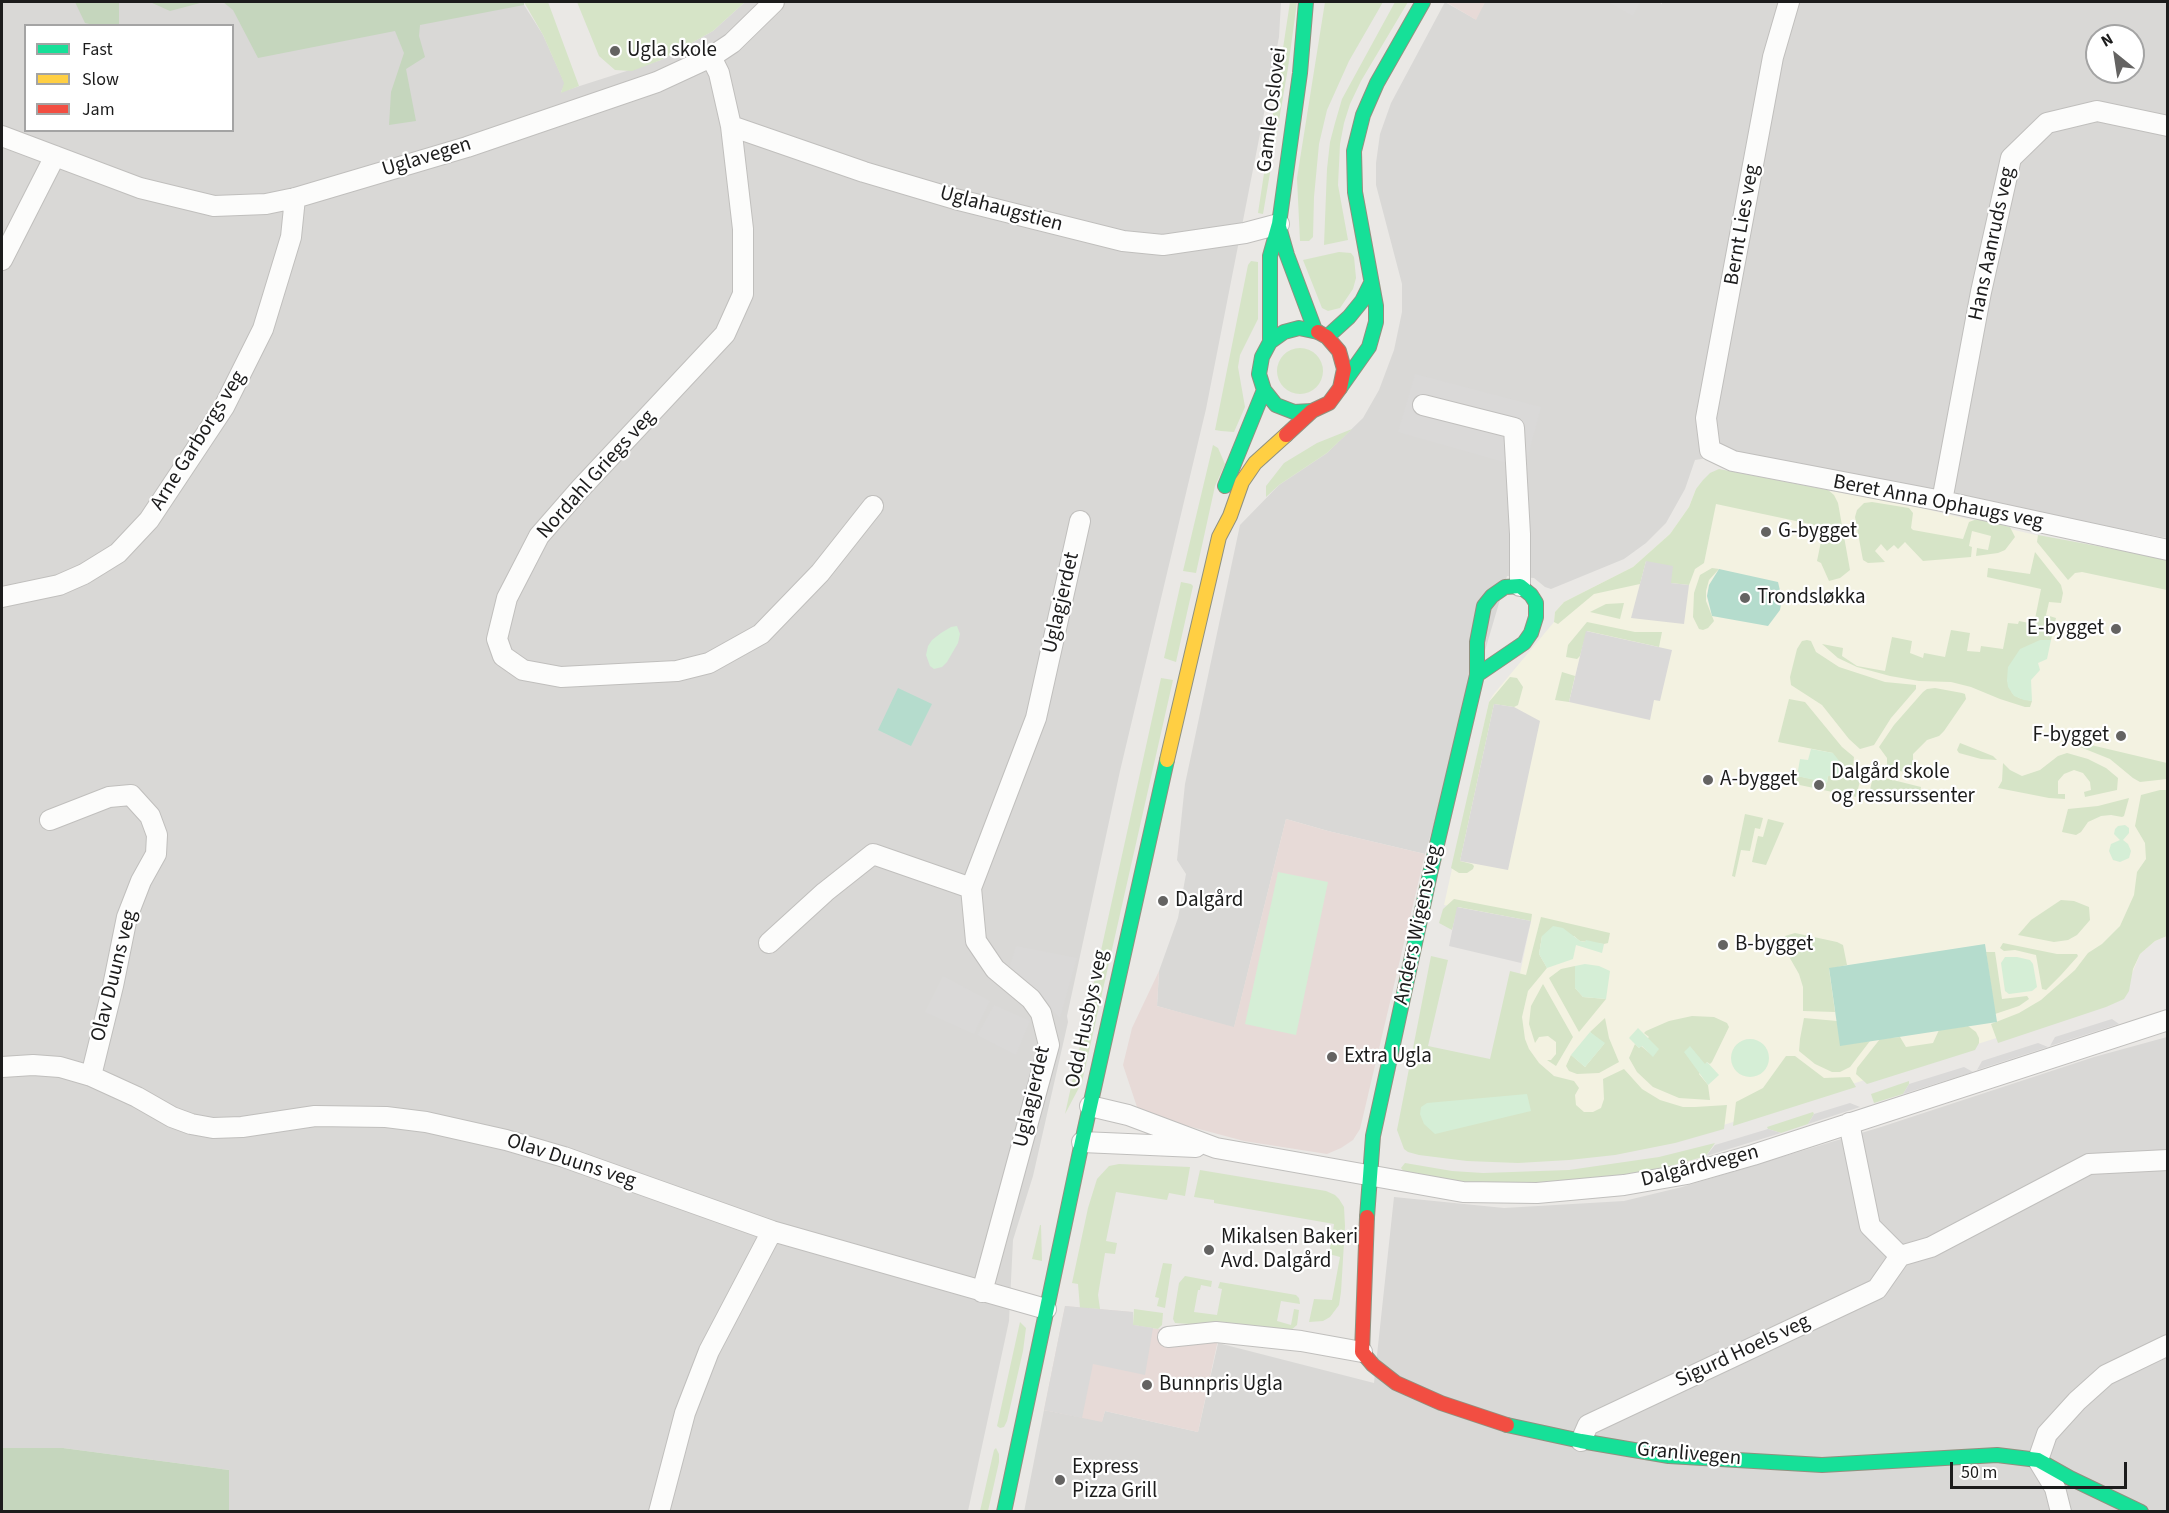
<!DOCTYPE html>
<meta charset="utf-8">
<style>
body{margin:0}
#map{position:relative;width:2169px;height:1513px;overflow:hidden;background:#eae8e5;font-family:"Source Sans 3",sans-serif}
canvas{display:block}
.frame{position:absolute;inset:0;border:3px solid #1c1c1c;pointer-events:none}
.legend{position:absolute;left:24px;top:24px;width:210px;height:108px;box-sizing:border-box;background:#fff;border:2px solid #a4a4a4;margin:0;padding:8px 10px;list-style:none;font-size:18px;color:#1c1c1c}
.legend li{display:flex;align-items:center;gap:12px;height:30px}
.legend b{width:30px;border:2px solid #a4a4a4}
.north{position:absolute;left:2085px;top:24px;width:60px;height:60px;box-sizing:border-box;background:#fff;border:2px solid #a4a4a4;border-radius:50%;rotate:330deg;font-size:16px;font-weight:700;line-height:24px;text-align:center;color:#1c1c1c}
.north::after{content:'';display:block;margin:auto;width:21px;height:27px;background:#646362;clip-path:polygon(50% 0,100% 100%,50% 72%,0 100%)}
.scale{position:absolute;left:1950px;top:1462px;width:177px;height:27px;box-sizing:border-box;border:3px solid #1c1c1c;border-top:0;padding-left:8px;font-size:18px;line-height:21px;white-space:nowrap;color:#1c1c1c;-webkit-text-stroke:4px #fff;paint-order:stroke}
</style>
<div id="map">
<canvas width="2169" height="1513"></canvas>
<div class="frame"></div>
<ul class="legend">
<li><b style="height:8px;background:#16e098"></b>Fast</li>
<li><b style="height:8px;background:#ffcf43"></b>Slow</li>
<li><b style="height:8px;background:#f24e42"></b>Jam</li>
</ul>
<div class="north">N</div>
<div class="scale">50 m</div>
</div>
<script>
const ctx = document.querySelector('canvas').getContext('2d');
ctx.lineJoin = 'round';
function fillPath(path, color) { ctx.fillStyle = color; ctx.fill(path, 'evenodd'); }
const toPath = rows => new Path2D(rows.map(r => 'M' + r).join(''));
function stroke(path, color, width, dash) { ctx.strokeStyle = color; ctx.lineWidth = width; ctx.lineCap = dash ? 'butt' : 'round'; ctx.setLineDash(dash || []); ctx.stroke(path); }
function label(font, color, halo, rows, align = 'center') {
  ctx.font = font + ' "Source Sans 3",sans-serif'; ctx.lineWidth = 4.5; ctx.setLineDash([]); ctx.textBaseline = 'middle'; ctx.strokeStyle = halo; ctx.fillStyle = color; for (const [text, x, y, turn = 0] of rows) {
    ctx.save(); ctx.translate(x, y); ctx.rotate((+turn || 0) * Math.PI / 180); ctx.textAlign = isNaN(turn) ? turn : align; if (halo) ctx.strokeText(text, 0, 0); ctx.fillText(text, 0, 0); ctx.restore();
  }
}
fillPath(toPath([
 [2,2,524,5,543,35,565,84,561,92,661,60,713,31,745,2,1281,2,1279,37,1206,409,1120,771,1067,1016,1068,1022,1033,1176,1013,1240,1009,1321,968,1511,229,1511,229,1470,63,1448,2,1448],
 [26,26,232,26,232,130,26,130],
 [1445,2,1475,19,1485,2,1658,2,1662,4,1662,2,2167,2,2167,538,1733,454,1695,460,1685,489,1666,523,1646,543,1624,559,1551,589,1545,587,1534,578,1507,576,1425,854,1328,831,1286,819,1234,1028,1157,1006,1159,971,1178,918,1186,874,1177,860,1185,784,1240,525,1279,485,1327,453,1363,418,1379,390,1394,350,1402,312,1402,284,1376,185,1376,163,1380,134,1391,103],
 [2097,36,2133,36,2133,72,2097,72],
 [2167,1037,2167,1511,1024,1512,1044,1410,1102,1421,1105,1411,1198,1432,1218,1343,1374,1383,1394,1197,1504,1208,1624,1201,1682,1187,1881,1127,2094,1057]
]), '#d9d8d6');
fillPath(toPath([
 [1446,2,1485,2,1476,20],
 [1286,819,1328,831,1425,854,1360,1129,1353,1140,1341,1148,1327,1154,1244,1141,1139,1113,1123,1065,1132,1028,1159,971,1157,1006,1234,1027],
 [1065,1306,1133,1312,1133,1325,1158,1329,1221,1326,1198,1432,1105,1411,1102,1422,1044,1410]
]), '#e7dad7');
fillPath(toPath([
 [1713,472,1891,501,2040,536,2167,563,2167,936,2155,941,2140,954,2122,998,1714,1128,1621,1151,1508,1070,1510,1021,1531,921,1444,905,1489,702,1493,695,1554,622,1555,612,1564,602,1633,567,1670,534,1689,507,1696,489]
]), '#f3f2e1');
fillPath(toPath([
 [524,2,548,2,579,86,561,93,564,83,543,35],
 [577,2,745,2,713,31,661,60,632,71,615,70,599,56],
 [1290,2,1297,2,1288,68,1263,214,1258,213],
 [1325,2,1383,2,1349,61,1327,110,1319,144,1314,197,1313,237,1309,241,1300,241,1297,178],
 [1395,2,1408,2,1361,81,1350,104,1344,123,1340,144,1338,185,1348,240,1324,245,1327,169,1330,142,1335,123,1342,99],
 [1339,252,1351,253,1354,257,1356,278,1353,289,1340,308,1328,311,1322,308,1303,260],
 [1251,261,1258,262,1258,319,1240,355,1238,367,1245,407,1234,432,1221,431,1215,430,1248,265],
 '1277 371a23 23 0 1 1 46 0a23 23 0 1 1-46 0Z',
 [1352,429,1327,453,1279,485,1266,497,1266,486,1284,463,1317,443],
 [1213,445,1218,448,1225,464,1215,486,1196,573,1183,571],
 [1719,469,1828,490,1834,495,1838,503,1850,570,1840,578,1829,581,1821,563,1817,561,1824,527,1716,504,1704,563,1695,569,1689,585,1671,583,1646,561,1640,584,1594,594,1558,624,1554,622,1555,612,1564,602,1633,567,1670,534,1689,507,1696,489,1703,480,1710,473],
 [1872,502,1909,508,1913,513,1911,528,1913,530,1963,539,1969,522,1977,519,2010,527,2015,537,2005,550,1998,553,1976,556,1977,548,1988,550,1991,536,1972,531,1969,546,1972,547,1971,557,1923,561,1905,542,1898,549,1894,545,1887,551,1881,544,1875,551,1885,562,1868,563,1863,560,1862,555,1855,517,1857,510,1864,503],
 [2038,535,2167,559,2167,590,2082,572,2075,573,2068,580,2037,542],
 [2035,552,2061,585,2063,593,2061,603,2049,602,2046,615,2056,618,2051,640,2046,640,2007,680,2012,693,2019,698,2032,701,2030,707,2025,707,2000,699,1971,687,1951,682,1919,681,1890,676,1857,667,1838,658,1822,644,1843,648,1842,656,1857,666,1885,671,1892,637,1912,641,1910,653,1923,658,1924,653,1945,657,1951,630,1970,633,1967,651,1980,652,1981,646,2003,649,2008,623,2018,624,2019,621,2034,624,2041,589,1987,577,1988,568,2030,574],
 [1712,568,1719,569,1709,580,1706,591,1706,601,1714,621,1708,628,1703,630,1699,629,1693,617,1694,593,1700,575],
 [1181,582,1191,584,1193,586,1176,662,1164,658],
 [1624,603,1620,619,1590,612,1606,604],
 [1587,622,1635,632,1662,632,1659,647,1587,631,1580,656,1577,659,1566,657,1568,645],
 [1807,640,1811,641,1816,652,1839,667,1885,682,1916,685,1916,689,1891,718,1874,745,1860,749,1849,739,1822,705,1791,685,1790,677,1797,649,1802,641],
 [1562,672,1575,676,1569,702,1555,700],
 [1510,677,1517,678,1523,687,1518,705,1514,707,1494,704,1460,861,1472,864,1474,866,1473,869,1467,873,1459,873,1451,868,1489,702],
 [1161,678,1173,680,1082,1082,1065,1114],
 [1935,688,1962,693,1965,694,1966,699,1944,731,1939,736,1927,740,1913,754,1913,764,1917,775,1887,768,1887,758,1879,747,1894,725,1923,692,1927,689],
 [1789,699,1805,702,1842,747,1854,757,1853,767,1861,777,1856,797,1795,784,1797,776,1827,782,1833,753,1778,742],
 [2074,741,2167,763,2167,779,2140,782,2133,778,2110,759,2075,745],
 [1960,743,1993,756,1997,760,1981,759,1959,753,1957,750],
 [2067,753,2088,759,2106,768,2118,778,2117,790,2085,797,2084,792,2091,790,2090,782,2083,773,2074,770,2064,774,2058,781,2058,794,2065,794,2065,799,2049,798,1998,788,2002,781,2003,763,2010,770,2022,776,2040,770,2058,756],
 [1881,777,1921,787,1918,804,1869,794,1872,781],
 [2160,790,2167,790,2167,936,2155,941,2140,954,2133,969,2129,991,2124,999,2106,1007,1998,1043,1991,1024,2019,1013,2041,1000,2075,970,2088,953,2102,944,2120,926,2134,895,2137,872,2146,859,2145,843,2135,826,2141,795],
 [2129,798,2124,816,2122,817,2111,815,2101,816,2088,822,2081,832,2076,835,2062,832,2068,809,2098,806],
 [1745,814,1763,818,1760,829,1755,828,1750,851,1741,850,1735,877,1732,876],
 [1768,819,1784,823,1766,865,1752,862,1758,836,1763,837],
 [1454,899,1532,914,1531,921,1458,907,1452,930,1439,923,1443,909],
 [2061,900,2074,901,2089,907,2090,920,2077,935,2068,940,2054,942,2018,935,2031,920],
 [1541,917,1610,933,1608,943,1604,944,1580,941,1574,936,1542,936,1539,954,1547,968,1528,991,1522,1017,1525,1039,1529,1049,1539,1063,1554,1076,1574,1081,1579,1088,1575,1095,1576,1105,1584,1112,1593,1112,1601,1108,1604,1099,1603,1079,1624,1069,1642,1089,1660,1100,1683,1107,1695,1107,1727,1105,1724,1129,1675,1143,1615,1155,1569,1160,1518,1163,1467,1161,1419,1155,1408,1152,1404,1149,1397,1130,1431,956,1448,960,1428,1046,1490,1059,1510,971,1526,975],
 [1795,933,1837,942,1843,945,1847,965,1829,969,1835,1012,1803,1011,1803,987,1799,974,1783,946,1785,936],
 [2003,943,2057,954,2077,954,2078,956,2061,975,2046,990,2042,989,2036,955,2015,950,2004,951,2000,948],
 [1986,952,1995,952,2002,999,2027,996,2029,999,2019,1006,1995,1014],
 [1575,966,1575,988,1583,997,1606,999,1579,1032,1549,978,1561,969],
 [1543,984,1573,1037,1556,1066,1547,1060,1551,1060,1556,1054,1556,1042,1548,1036,1539,1037,1535,1043,1529,1024,1531,1006],
 [1692,1016,1714,1017,1727,1023,1729,1027,1712,1062,1710,1064,1707,1062,1699,1074,1708,1085,1710,1100,1679,1098,1653,1087,1637,1072,1629,1058,1635,1044,1639,1048,1641,1046,1653,1056,1647,1039,1649,1037,1644,1033,1646,1031,1669,1021],
 [1605,1018,1609,1038,1619,1062,1599,1073,1577,1074,1569,1071,1566,1066,1571,1055,1585,1067,1604,1044,1590,1032],
 [1804,1018,1837,1021,1841,1045,1870,1041,1850,1067,1840,1072,1832,1072,1815,1064,1799,1051,1800,1039],
 [1968,1026,1976,1032,1979,1038,1979,1043,1975,1050,1867,1084,1856,1074,1857,1068,1880,1039,1900,1037,1906,1047,1933,1043,1939,1030],
 [1786,1056,1795,1056,1824,1078,1850,1077,1856,1087,1733,1126,1736,1102,1763,1088],
 [1909,1081,1909,1084,1903,1094,1874,1103,1871,1094],
 [1813,1112,1814,1114,1808,1124,1781,1133,1768,1129,1767,1127],
 [1715,1143,1706,1156,1674,1165,1636,1173,1554,1183,1475,1184,1405,1173,1401,1168,1405,1163,1452,1171,1483,1173,1569,1170,1659,1157],
 [1119,1164,1190,1167,1185,1196,1169,1193,1167,1200,1116,1192,1106,1241,1117,1243,1115,1254,1105,1253,1098,1295,1100,1309,1080,1308,1078,1284,1072,1283,1088,1208,1097,1179,1109,1166],
 [1200,1170,1326,1191,1335,1195,1339,1199,1344,1207,1345,1226,1341,1292,1339,1305,1330,1317,1323,1321,1309,1322,1314,1299,1332,1300,1340,1257,1329,1254,1334,1224,1214,1203,1214,1200,1194,1197],
 [1040,1225,1041,1225,1042,1261,1032,1259],
 [1163,1263,1172,1264,1165,1308,1157,1306,1159,1298,1155,1297],
 [1185,1276,1212,1281,1211,1287,1201,1285,1200,1290,1198,1290,1194,1312,1217,1315,1222,1289,1218,1288,1220,1282,1296,1295,1299,1298,1300,1304,1281,1301,1277,1321,1291,1325,1294,1309,1299,1310,1297,1325,1290,1331,1175,1323,1173,1319,1179,1283],
 [1134,1309,1163,1313,1162,1325,1158,1329,1133,1325],
 [1020,1322,1026,1328,1023,1351,1007,1421,1004,1427,1000,1428,997,1426],
 [996,1448,999,1454,999,1462,988,1511,980,1511,994,1450]
]), '#d6e4c7');
fillPath(toPath([
 [75,2,119,2,119,25,94,25,85,23],
 [150,2,204,2,170,11],
 [223,2,524,2,524,5,420,25,419,36,425,57,406,69,416,121,389,125,391,92,404,53,395,31,258,58,233,10],
 [2,1448,63,1448,229,1470,229,1511,2,1511]
]), '#c5d6bd');
fillPath(toPath([
 [957,626,960,634,958,643,947,662,942,667,934,669,930,666,926,655,928,646,932,640,941,633,951,627],
 [2040,640,2051,640,2047,659,2038,663,2040,670,2031,680,2032,701,2024,700,2014,696,2008,687,2007,680,2008,667,2020,649],
 [1811,749,1833,753,1844,767,1842,777,1828,776,1827,783,1797,776,1800,759,1808,760],
 [2125,825,2129,828,2129,833,2123,840,2128,844,2131,851,2129,858,2120,862,2113,860,2109,851,2111,844,2120,840,2114,834,2115,829,2118,826],
 [1278,872,1328,882,1296,1035,1245,1024],
 [1553,926,1563,928,1580,941,1585,942,1586,940,1604,944,1602,953,1576,945,1573,959,1547,968,1539,954,1542,936],
 [2005,957,2017,957,2030,960,2033,964,2037,987,2032,991,2009,994,2005,991,2001,963],
 [1585,964,1599,966,1610,971,1606,999,1583,997,1575,988,1575,966],
 [1638,1028,1659,1049,1653,1057,1642,1046,1639,1048,1629,1038],
 [1590,1032,1605,1043,1585,1067,1571,1055],
 '1731 1058a19 19 0 1 1 38 0a19 19 0 1 1-38 0Z',
 [1690,1046,1705,1064,1707,1062,1719,1075,1708,1085,1684,1052],
 [1527,1094,1531,1111,1435,1134,1424,1124,1420,1114,1421,1107,1427,1103]
]), '#d5eed6');
fillPath(toPath([
 [1719,569,1778,582,1782,599,1780,610,1768,626,1712,616,1707,596,1709,585],
 [898,688,932,704,911,746,878,730],
 [1985,944,1997,1022,1840,1046,1829,968]
]), '#b5dccd');
fillPath(toPath([
 [1608,2,1640,2,1633,16],
 [1415,374,1541,407,1525,468,1398,432],
 [1646,561,1673,566,1671,583,1689,585,1684,624,1631,618],
 [1586,631,1672,650,1660,701,1654,700,1650,720,1569,702],
 [1494,704,1514,707,1540,721,1508,870,1460,861],
 [1457,907,1531,921,1521,963,1449,946],
 [1016,946,1077,958,1060,1018,1009,968],
 [943,976,990,1001,974,1034,925,1012],
 [994,1005,1030,1021,1016,1055,977,1035],
 [2112,1019,2119,1024,2050,1046,2055,1037],
 [2038,1043,2048,1047,1977,1070,1982,1061],
 [1964,1067,1973,1072,1903,1094,1909,1084],
 [1850,1103,1860,1107,1808,1124,1814,1114],
 [1768,1129,1781,1133,1706,1156,1715,1145],
 [1065,1306,1133,1312,1133,1325,1153,1328,1145,1375,1093,1364,1082,1418,1044,1410]
]), '#dad9d8');
const street = toPath([
 [1789,2,1773,57,1706,418,1710,450,1733,461,1942,501,2168,550],
 [711,57,719,73,731,126,743,229,743,294,725,334,580,489,539,536,507,598,497,639,503,656,523,670,561,677,677,671,709,663,761,634,820,573,873,506],
 [731,126,864,172,955,199,1123,241,1163,245,1245,233,1279,224],
 [2,136,140,188,214,206,266,204,295,198,467,147,657,82,711,57,732,43,774,2],
 [2,260,55,156],
 [1423,405,1514,428,1520,534,1520,586],
 [1942,501,1981,292,2011,158,2047,123,2097,111,2168,126],
 [2,597,59,585,84,574,118,553,149,520,224,407,263,329,291,237,295,198],
 [50,820,109,797,131,795,150,816,157,835,156,854,141,881,127,917,113,986,91,1076],
 [769,943,825,892,873,854,971,888],
 [2,1067,33,1065,60,1067,91,1076,137,1097,172,1117,191,1124,213,1128,242,1127,315,1116,386,1117,426,1122,506,1140,564,1157,772,1231,1046,1309],
 [1090,1106,1128,1115,1216,1148,1463,1192,1537,1193,1624,1185,1687,1174,1753,1155,2168,1020],
 [1849,1123,1870,1226,1900,1256,1931,1247,2089,1164,2168,1160],
 [1082,1142,1196,1147],
 [982,1292,1049,1045,1041,1013,1031,999,995,969,976,941,971,888,1036,718,1080,521],
 [1168,1337,1216,1332,1301,1341,1362,1352],
 [1581,1441,1588,1425,1877,1289,1900,1256],
 [659,1512,685,1413,709,1351,772,1231],
 [2061,1512,2055,1488,2038,1460,2047,1434,2077,1401,2106,1375,2168,1345]
]);
const fast = toPath([
 [1279,227,1287,255,1315,330],
 [1327,337,1349,317,1362,301,1371,283],
 [1270,342,1270,256,1279,224,1300,73,1306,2],
 [1340,388,1369,347,1376,322,1376,306,1355,192,1354,151,1363,115,1377,83,1423,2],
 [1312,411,1294,412,1276,405,1264,390,1259,374,1262,357,1270,342,1284,332,1299,328,1318,332],
 [1225,486,1264,390],
 [1367,1217,1373,1136,1430,874,1477,675,1524,643,1531,633,1536,617,1536,603,1531,595,1520,586,1505,587,1492,596,1484,606,1477,642,1477,675],
 [1507,1425,1581,1441,1669,1456,1822,1465,1997,1455,2038,1460,2070,1478,2141,1512],
 [1004,1512,1082,1142,1167,760]
]);
const slow = toPath([
 [1167,760,1219,537,1230,516,1242,482,1255,463,1286,435]
]);
const jam = toPath([
 [1286,435,1312,411,1329,403,1340,388,1344,369,1339,351,1327,337,1318,332],
 [1367,1217,1362,1352,1373,1365,1396,1383,1441,1403,1507,1425]
]);
stroke(street, '#c0bfbd', 22);
stroke(fast, '#90917f', 16);
stroke(slow, '#90917f', 16);
stroke(jam, '#90917f', 16);
stroke(street, '#fcfcfb', 20);
stroke(fast, '#16e098', 14);
stroke(slow, '#ffcf43', 14);
stroke(jam, '#f24e42', 14);
for (const [x, y, r, color] of [
 [615,51,6,"#646362"],
 [1766,532,6,"#646362"],
 [1745,598,6,"#646362"],
 [2116,629,6,"#646362"],
 [2121,736,6,"#646362"],
 [1708,780,6,"#646362"],
 [1819,785,6,"#646362"],
 [1163,901,6,"#646362"],
 [1723,945,6,"#646362"],
 [1332,1057,6,"#646362"],
 [1209,1250,6,"#646362"],
 [1147,1385,6,"#646362"],
 [1060,1480,6,"#646362"]
]) { const dot = new Path2D(); dot.arc(x, y, r, 0, 2 * Math.PI); ctx.fillStyle = color; ctx.fill(dot); stroke(dot, '#fff', 2); }
label('21px', '#1c1c1c', '#fff', [
 ["Ugla skole",627,51],
 ["G-bygget",1778,532],
 ["Trondsløkka",1757,598],
 ["E-bygget",2104,629,"right"],
 ["F-bygget",2109,736,"right"],
 ["Dalgård skole",1831,773],
 ["og ressurssenter",1831,797],
 ["A-bygget",1720,780],
 ["Dalgård",1175,901],
 ["B-bygget",1735,945],
 ["Extra Ugla",1344,1057],
 ["Mikalsen Bakeri",1221,1238],
 ["Avd. Dalgård",1221,1262],
 ["Bunnpris Ugla",1159,1385],
 ["Express",1072,1468],
 ["Pizza Grill",1072,1492]
], 'left');
label('21px', '#1c1c1c', '#fff', [
 ["Gamle Oslovei",1273,110,-83],
 ["Uglavegen",427,158,-17],
 ["Uglahaugstien",1001,210,15],
 ["Bernt Lies veg",1743,225,-80],
 ["Hans Aanruds veg",1993,244,-78],
 ["Arne Garborgs veg",199,441,-58],
 ["Nordahl Griegs veg",597,475,-48],
 ["Beret Anna Ophaugs veg",1938,503,11],
 ["Uglagjerdet",1062,603,-77],
 ["Anders Wigens veg",1419,925,-78],
 ["Olav Duuns veg",115,976,-76],
 ["Odd Husbys veg",1088,1019,-78],
 ["Uglagjerdet",1033,1097,-77],
 ["Olav Duuns veg",571,1162,18],
 ["Dalgårdvegen",1700,1167,-14],
 ["Sigurd Hoels veg",1743,1352,-25],
 ["Granlivegen",1689,1455,5]
]);
</script>
